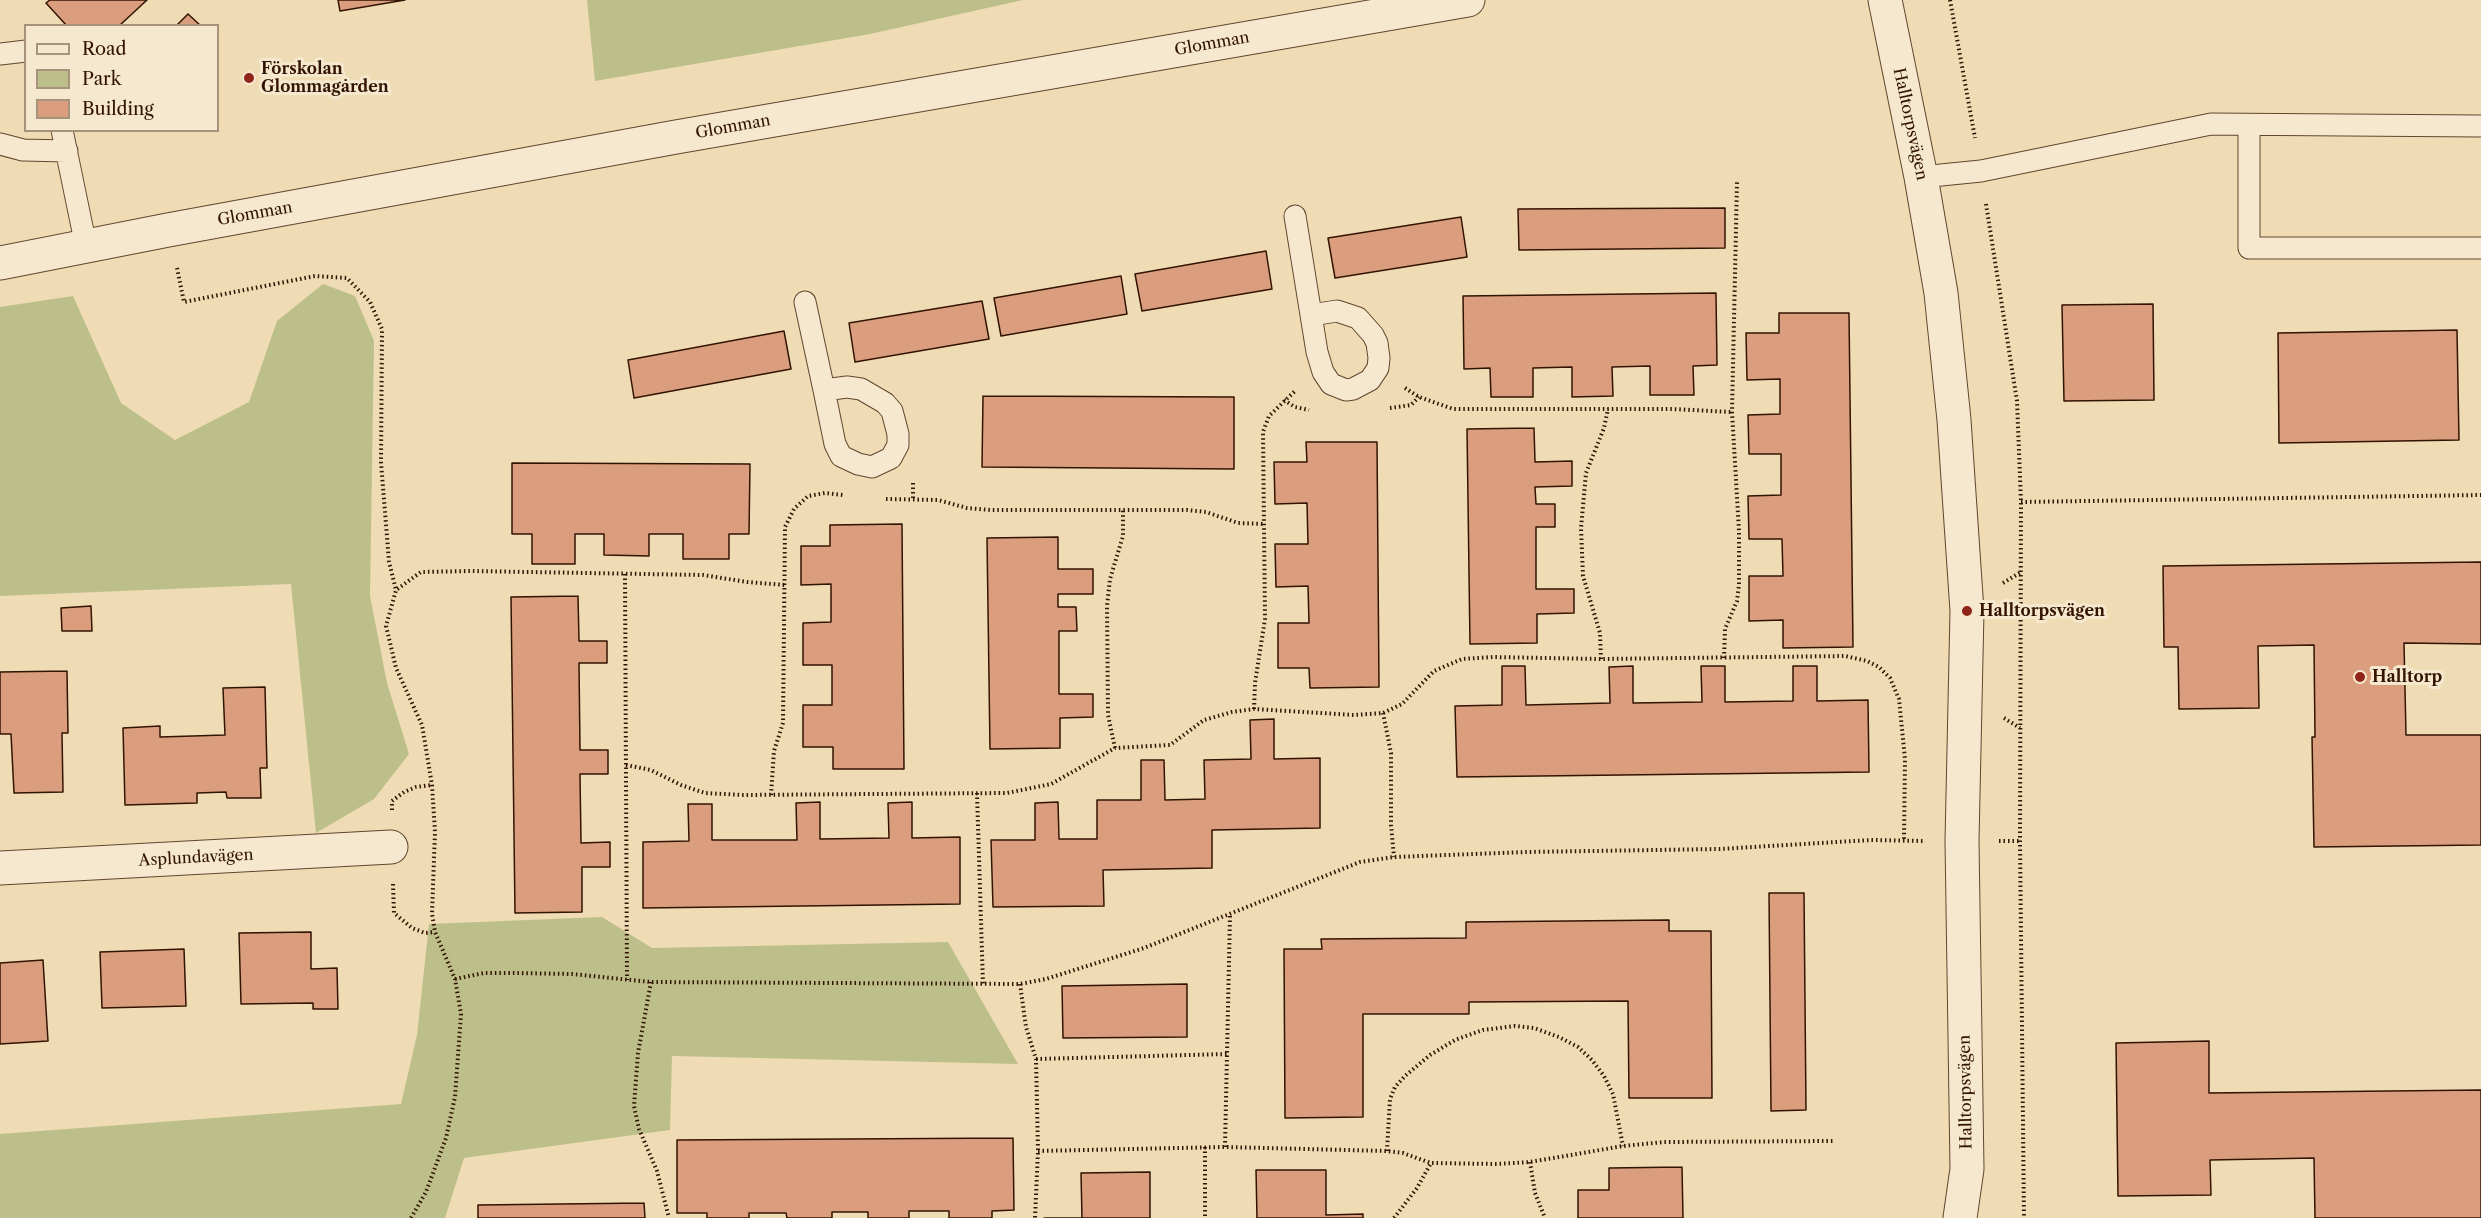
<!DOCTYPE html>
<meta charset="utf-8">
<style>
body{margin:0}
#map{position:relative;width:2481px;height:1218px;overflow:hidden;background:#efdcb4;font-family:"Libre Caslon Text",serif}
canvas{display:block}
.legend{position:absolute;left:24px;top:24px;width:195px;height:108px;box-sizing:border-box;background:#f5e8ce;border:2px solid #a7937c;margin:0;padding:8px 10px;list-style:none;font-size:18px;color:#331302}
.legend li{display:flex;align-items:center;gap:12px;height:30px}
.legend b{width:30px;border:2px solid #a7937c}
</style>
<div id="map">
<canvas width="2481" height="1218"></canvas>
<ul class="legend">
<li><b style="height:8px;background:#f5e8ce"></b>Road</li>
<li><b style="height:16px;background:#bdbf8a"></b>Park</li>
<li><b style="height:16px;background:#da9e7e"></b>Building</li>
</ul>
</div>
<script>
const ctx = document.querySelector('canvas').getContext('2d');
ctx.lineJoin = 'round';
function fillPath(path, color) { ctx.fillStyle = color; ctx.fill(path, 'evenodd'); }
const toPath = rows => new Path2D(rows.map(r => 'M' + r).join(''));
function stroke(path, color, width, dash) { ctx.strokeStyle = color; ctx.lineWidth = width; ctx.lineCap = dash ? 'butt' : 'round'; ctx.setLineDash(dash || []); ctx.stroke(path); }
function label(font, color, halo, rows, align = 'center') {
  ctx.font = font + ' "Libre Caslon Text",serif'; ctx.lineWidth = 6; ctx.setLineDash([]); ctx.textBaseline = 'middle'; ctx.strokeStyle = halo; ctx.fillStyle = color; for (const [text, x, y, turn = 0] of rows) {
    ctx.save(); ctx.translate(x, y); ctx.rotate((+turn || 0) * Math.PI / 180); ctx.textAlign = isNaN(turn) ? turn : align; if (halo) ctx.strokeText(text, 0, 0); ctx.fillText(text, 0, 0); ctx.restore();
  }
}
fillPath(toPath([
 [587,0,1023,0,870,34,595,81],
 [323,284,355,296,374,341,370,596,387,683,409,754,374,799,316,833,291,584,0,596,0,307,73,296,121,403,175,440,249,402,277,321],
 [602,917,652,948,948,942,1018,1064,672,1056,670,1130,464,1158,445,1218,0,1218,0,1134,401,1104,417,1035,429,924]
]), '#bdbf8a');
const building = toPath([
 [50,0,147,0,119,26,67,26,46,3,50,0],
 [338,0,405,0,340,11,338,0],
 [188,14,201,26,176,26,188,14],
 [1725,208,1725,248,1519,250,1518,209,1725,208],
 [1461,217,1467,257,1335,278,1328,238,1461,217],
 [1266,251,1272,289,1142,311,1135,274,1266,251],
 [1121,276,1127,314,1001,336,994,298,1121,276],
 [1716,293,1717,365,1693,366,1694,395,1650,395,1650,366,1612,367,1613,396,1572,397,1572,367,1533,368,1533,397,1491,397,1490,368,1464,369,1463,296,1716,293],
 [982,301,989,339,855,362,849,323,982,301],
 [2153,304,2154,400,2064,401,2062,305,2153,304],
 [1779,313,1849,313,1853,647,1783,648,1783,620,1749,621,1749,576,1783,576,1782,539,1749,539,1748,496,1781,495,1781,454,1749,454,1748,415,1780,414,1780,379,1747,380,1746,333,1779,333,1779,313],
 [2457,330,2459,440,2279,443,2278,333,2457,330],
 [784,331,791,369,634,398,628,360,784,331],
 [983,396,1234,397,1234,469,982,467,983,396],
 [1534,428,1535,462,1572,461,1572,486,1535,487,1536,504,1555,504,1555,527,1536,527,1536,589,1574,589,1574,613,1537,614,1537,643,1470,644,1467,429,1534,428],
 [1306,442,1377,442,1379,687,1310,688,1309,668,1278,668,1278,623,1309,623,1308,586,1276,587,1275,544,1308,544,1307,503,1275,504,1274,462,1307,462,1306,442],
 [512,463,750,464,749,534,729,534,729,559,683,559,683,534,649,534,649,556,604,555,604,534,575,534,575,564,532,564,532,534,512,534,512,463],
 [902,524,904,769,833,769,833,747,803,747,803,705,832,705,832,665,803,665,803,623,831,622,831,584,801,585,801,546,830,546,830,525,902,524],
 [1058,537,1058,569,1093,569,1093,594,1058,594,1058,607,1076,607,1077,631,1059,631,1059,694,1093,694,1093,717,1060,718,1060,748,990,749,987,538,1058,537],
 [2481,562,2481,644,2404,643,2406,735,2481,735,2481,845,2314,847,2312,737,2315,737,2314,645,2258,646,2259,708,2179,709,2178,647,2164,647,2163,566,2481,562],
 [578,596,579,641,607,641,607,663,579,663,580,750,608,750,608,774,580,774,581,843,610,842,610,867,582,867,582,912,515,913,511,597,578,596],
 [91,606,92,631,62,631,61,608,91,606],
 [1502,666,1525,666,1526,705,1610,703,1609,667,1633,666,1633,703,1702,702,1701,666,1725,666,1725,702,1793,701,1793,666,1817,666,1817,701,1868,700,1869,772,1457,777,1455,706,1502,705,1502,666],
 [67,671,68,733,62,733,63,792,14,793,11,734,0,734,0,672,67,671],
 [265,687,267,768,260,768,261,798,227,798,226,792,197,793,197,803,125,805,123,728,160,726,160,737,225,735,223,688,265,687],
 [1274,719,1274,759,1320,758,1320,828,1212,830,1212,868,1103,870,1104,906,993,907,991,840,1035,840,1035,803,1058,802,1059,839,1097,839,1097,800,1141,800,1141,760,1164,760,1165,800,1205,799,1204,760,1251,759,1250,720,1274,719],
 [820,802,820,839,889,838,888,803,912,802,912,838,960,837,960,904,643,908,643,842,689,841,688,804,712,804,712,840,797,840,796,803,820,802],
 [1769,893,1804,893,1806,1110,1771,1111,1769,893],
 [1669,920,1669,931,1711,931,1712,1098,1629,1098,1628,1001,1469,1002,1469,1014,1363,1014,1363,1117,1285,1118,1284,949,1322,949,1321,939,1466,938,1466,922,1669,920],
 [311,932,311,969,337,968,338,1009,313,1009,313,1003,241,1004,239,933,311,932],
 [184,949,186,1006,102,1008,100,952,184,949],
 [43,960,48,1041,0,1044,0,963,43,960],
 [1187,984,1187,1037,1063,1038,1062,986,1187,984],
 [2209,1041,2209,1093,2481,1090,2481,1218,2315,1218,2314,1158,2210,1160,2211,1195,2118,1196,2116,1043,2209,1041],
 [1013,1138,1014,1210,992,1211,992,1218,949,1218,949,1211,909,1211,909,1218,868,1218,868,1212,832,1212,832,1218,787,1218,786,1213,749,1213,749,1218,707,1218,707,1213,677,1213,677,1140,1013,1138],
 [1682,1167,1683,1218,1578,1218,1578,1190,1609,1190,1609,1168,1682,1167],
 [1256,1170,1326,1170,1326,1215,1363,1214,1363,1218,1257,1218,1256,1170],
 [1150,1172,1150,1218,1044,1218,1082,1218,1081,1173,1150,1172],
 [644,1203,645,1218,478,1218,478,1205,644,1203]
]);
fillPath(building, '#da9e7e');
stroke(building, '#331302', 1.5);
const service = toPath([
 [0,54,26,51],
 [2249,125,2249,248,2481,248],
 [62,130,86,246],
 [0,144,23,150,67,151],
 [1921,177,1981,171,2211,124,2481,126],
 [1295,216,1317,352,1323,372,1331,384,1346,390,1353,389,1370,380,1378,368,1379,358,1377,343,1373,335,1358,318,1337,311,1311,315],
 [805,302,824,390,835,444,841,456,858,464,872,467,891,458,898,445,898,434,892,411,885,403,861,389,847,387,824,390]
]);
const minor = toPath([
 [0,868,391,847]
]);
const tertiary = toPath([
 [1885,0,1921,177,1941,293,1954,420,1967,611,1962,841,1967,1169,1960,1218],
 [0,263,168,230,676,137,1468,0]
]);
stroke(service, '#62452e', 23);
stroke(minor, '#62452e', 35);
stroke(tertiary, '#62452e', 35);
stroke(toPath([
 [1950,0,1975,138],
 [1986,204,2017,401,2021,502,2020,841,2024,1218],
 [177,268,184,302,315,276,347,278,370,302,382,329,381,462,389,562,396,590],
 [1405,388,1419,397,1453,409,1672,409,1732,412],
 [1284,400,1295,407,1309,410],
 [1390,408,1411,405,1419,397],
 [913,483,913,499],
 [886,499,938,500,967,508,991,510,1187,510,1206,512,1238,523,1265,524],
 [2021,502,2481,495],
 [625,574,627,980],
 [2003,583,2021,572],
 [1724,658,1725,629,1737,601,1739,585,1739,531,1732,412,1737,182],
 [1601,659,1600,633,1583,576,1581,528,1586,473,1604,428,1608,409],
 [1254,709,1255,683,1265,619,1263,432,1269,416,1296,390],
 [1383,713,1391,753,1391,825,1394,857],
 [2004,718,2020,728],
 [1115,748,1108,715,1107,606,1110,579,1123,536,1123,510],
 [626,765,651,770,681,785,705,793,742,795,1007,793,1051,784,1115,748,1170,745,1204,720,1232,712,1254,709,1354,715,1383,713,1402,704,1434,671,1462,659,1493,657,1601,659,1845,656,1867,661,1879,667,1890,678,1899,699,1905,759,1904,840],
 [977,793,983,985],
 [771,795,774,751,783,723,785,527,794,509,808,496,825,493,843,495],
 [392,810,392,801,404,792,416,787,432,785],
 [1999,841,2020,841],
 [393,884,394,913,412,928,425,933,435,932],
 [455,979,484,973,514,973,572,974,651,982,1020,984,1046,979,1144,948,1360,862,1394,857,1527,852,1719,849,1871,840,1923,841],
 [651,982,638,1053,634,1106,639,1129,657,1171,669,1218],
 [1020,984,1026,1027,1036,1059,1038,1151,1035,1218],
 [1036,1059,1227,1054],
 [1205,1147,1205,1218],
 [1225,1147,1230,915],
 [1038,1151,1225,1147,1387,1151,1403,1153,1431,1163,1497,1164,1530,1162,1623,1146,1664,1142,1834,1141],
 [1387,1151,1390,1099,1395,1087,1405,1076,1430,1055,1455,1040,1483,1030,1515,1026,1534,1028,1559,1037,1578,1047,1592,1060,1604,1076,1613,1094,1623,1146],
 [1530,1162,1535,1193,1545,1218],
 [411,1218,426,1192,446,1138,455,1097,461,1014,455,979,435,932,432,914,435,832,432,785,422,725,396,668,386,626,396,590,421,572,471,571,703,575,747,582,785,585],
 [1394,1218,1417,1188,1431,1163]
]), '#331302', 4, [1.5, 3]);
stroke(service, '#f5e8ce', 21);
stroke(minor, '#f5e8ce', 33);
stroke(tertiary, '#f5e8ce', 33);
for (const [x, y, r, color] of [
 [249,78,6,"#8f2418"],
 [1967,611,6,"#8f2418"],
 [2360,677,6,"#8f2418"]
]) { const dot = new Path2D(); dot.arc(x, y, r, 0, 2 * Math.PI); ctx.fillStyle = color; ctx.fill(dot); stroke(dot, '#f5e8ce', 2); }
label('16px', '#331302', '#f5e8ce', [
 ["Glomman",1212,44,-10],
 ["Halltorpsvägen",1910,124,78],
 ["Glomman",733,127,-10],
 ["Glomman",255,214,-10],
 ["Asplundavägen",196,858,-3],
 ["Halltorpsvägen",1966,1092,-91]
]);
label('bold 16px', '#331302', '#f5e8ce', [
 ["Förskolan",261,69],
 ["Glommagården",261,87],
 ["Halltorpsvägen",1979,611],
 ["Halltorp",2372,677]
], 'left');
</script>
